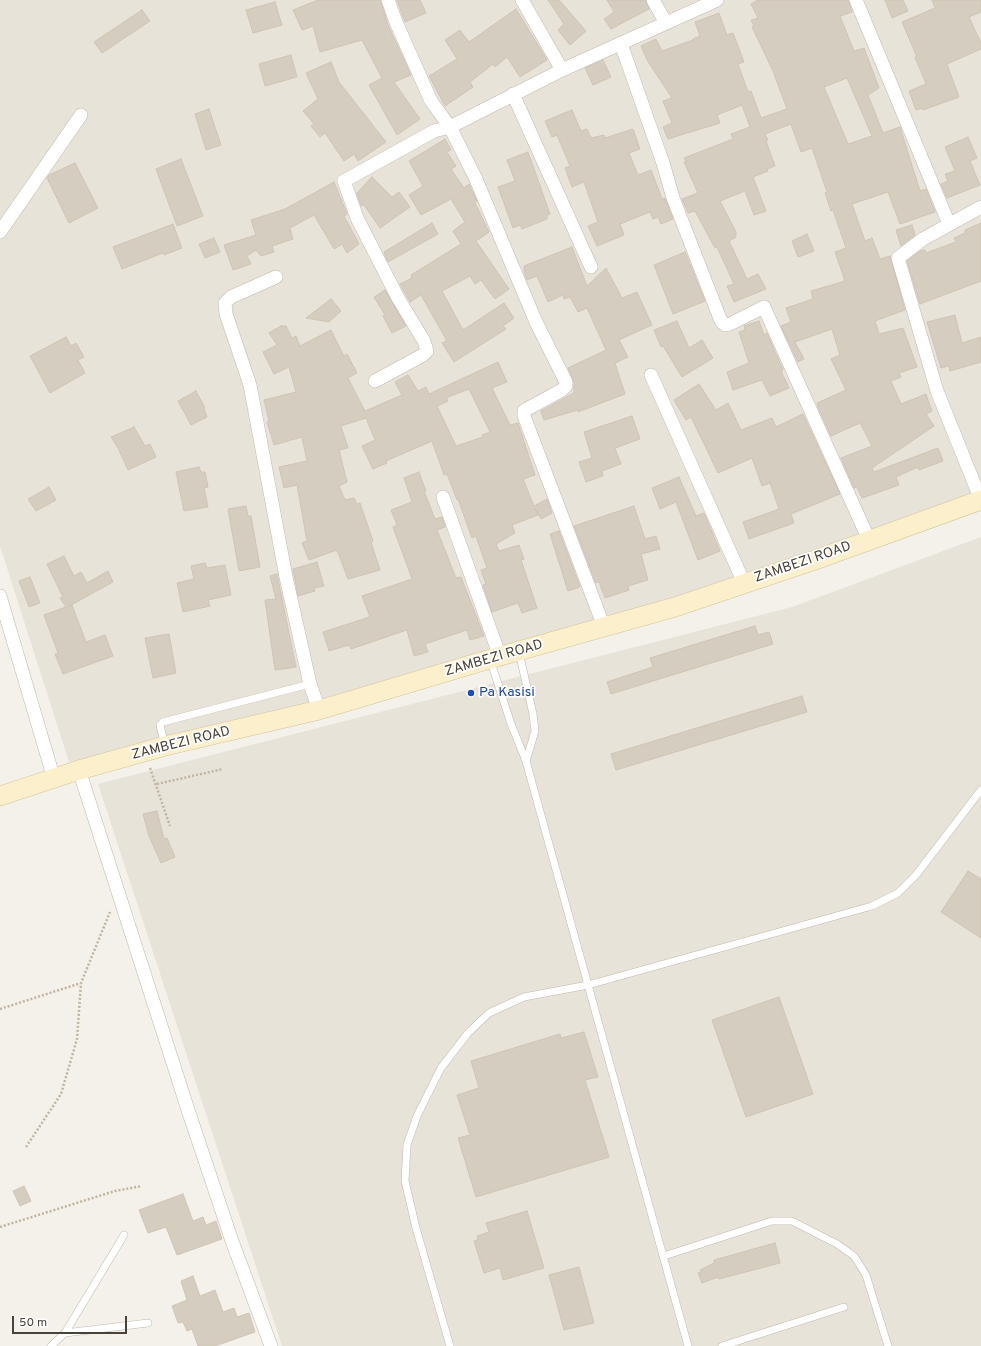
<!DOCTYPE html>
<style>
body{margin:0}
#map{position:relative;width:981px;height:1346px;overflow:hidden;background:#f4f1ea;font-family:Overpass,sans-serif}
canvas{display:block}
.scale{position:absolute;left:12px;top:1316px;width:115px;height:18px;box-sizing:border-box;border:2px solid #484238;border-top:0;padding-left:5px;font-size:12px;line-height:14px;white-space:nowrap;color:#484238;-webkit-text-stroke:3px #fff;paint-order:stroke}
</style>
<div id="map">
<canvas width="981" height="1346"></canvas>
<div class="scale">50 m</div>
</div>
<script>
const ctx = document.querySelector('canvas').getContext('2d');
ctx.lineJoin = 'round';
function fillPath(path, color) { ctx.fillStyle = color; ctx.fill(path, 'evenodd'); }
const toPath = rows => new Path2D(rows.map(r => 'M' + r).join(''));
function stroke(path, color, width, dash) { ctx.strokeStyle = color; ctx.lineWidth = width; ctx.lineCap = dash ? 'butt' : 'round'; ctx.setLineDash(dash || []); ctx.stroke(path); }
function label(font, color, halo, rows, align = 'center') {
  ctx.font = font + ' Overpass,sans-serif'; ctx.lineWidth = 3.5; ctx.setLineDash([]); ctx.textBaseline = 'middle'; ctx.strokeStyle = halo; ctx.fillStyle = color; for (const [text, x, y, turn = 0] of rows) {
    ctx.save(); ctx.translate(x, y); ctx.rotate((+turn || 0) * Math.PI / 180); ctx.textAlign = isNaN(turn) ? turn : align; if (halo) ctx.strokeText(text, 0, 0); ctx.fillText(text, 0, 0); ctx.restore();
  }
}
fillPath(toPath([
 [0,0,981,0,981,494,749,578,323,707,69,762,0,546],
 [981,537,981,1346,282,1346,98,784,792,607]
]), '#e8e3d9');
const building = toPath([
 [318,0,380,0,388,25,411,75,394,82,420,119,397,135,369,85,382,78,362,40,320,52,313,26,302,30,293,10,318,0],
 [397,0,420,0,426,13,405,22,397,0],
 [548,0,559,0,586,31,570,45,558,30,564,24,548,0],
 [607,0,645,0,649,9,611,29,604,19,614,12,607,0],
 [758,0,848,0,852,12,840,16,854,51,864,48,879,88,868,95,883,133,900,127,920,191,926,189,935,212,900,224,888,192,852,204,865,241,872,238,880,259,890,256,905,310,875,321,879,334,903,328,917,367,899,373,901,377,891,381,901,404,926,394,932,411,926,414,934,426,872,468,874,472,938,448,943,461,919,470,918,467,896,477,899,485,862,498,857,487,854,488,841,458,872,446,860,423,831,436,818,407,817,403,846,390,831,359,840,355,832,329,795,342,804,359,798,362,781,326,791,322,786,308,813,299,811,291,845,281,835,252,846,248,833,210,831,211,825,193,827,192,812,148,801,152,791,124,765,134,768,140,766,141,775,166,767,169,768,171,753,177,766,211,754,215,745,191,720,201,736,232,736,237,729,241,747,279,758,274,766,289,734,302,727,286,734,284,717,247,715,248,695,211,688,213,682,199,698,193,684,162,686,161,684,158,733,139,731,134,750,127,742,105,717,115,720,123,668,139,663,127,672,123,663,101,672,98,647,60,641,46,656,39,662,51,693,40,693,39,700,36,695,22,719,13,727,35,733,33,744,62,738,64,748,92,751,91,761,118,787,109,773,71,752,27,754,26,751,20,758,18,751,4,758,0],
 [847,78,872,136,848,144,824,87,847,78],
 [885,0,903,0,908,11,892,18,885,0],
 [932,0,981,0,981,12,969,17,981,43,981,49,947,64,959,97,923,110,922,108,916,110,909,91,926,84,915,57,917,57,902,22,935,8,932,0],
 [275,2,282,25,253,33,246,10,275,2],
 [516,9,547,60,520,77,507,57,495,67,493,64,470,82,473,87,445,106,429,76,457,59,445,40,460,30,469,42,516,9],
 [142,10,150,21,102,53,94,42,142,10],
 [291,55,297,77,265,86,259,64,291,55],
 [603,60,611,77,593,85,585,68,603,60],
 [331,62,339,82,386,142,358,161,354,154,344,161,325,133,320,137,311,126,314,124,303,111,318,99,306,73,331,62],
 [209,109,221,145,206,150,195,114,209,109],
 [572,110,581,131,587,129,591,138,604,135,605,138,633,129,640,149,629,153,638,175,651,170,662,199,665,198,673,219,661,224,658,217,653,219,650,212,620,224,624,235,597,246,588,226,598,222,584,182,572,187,565,168,570,166,557,135,552,137,545,121,572,110],
 [968,137,977,158,970,161,980,185,947,198,941,184,948,181,945,174,955,171,945,147,968,137],
 [445,139,451,150,447,152,456,166,451,169,464,188,469,184,477,201,475,203,489,232,476,241,509,289,495,299,481,280,475,284,470,276,442,291,463,330,504,303,514,318,503,326,506,329,454,362,442,343,447,341,421,295,410,302,400,284,412,278,411,275,461,244,453,231,465,222,451,199,421,215,409,195,423,186,409,161,445,139],
 [528,152,550,214,547,215,547,219,522,229,520,225,513,228,498,187,515,181,507,160,528,152],
 [181,159,203,216,177,226,156,169,181,159],
 [75,163,98,208,69,223,47,178,49,175,75,163],
 [372,177,392,197,399,192,410,207,380,228,364,205,361,206,357,193,372,177],
 [334,182,347,214,344,216,359,244,347,253,342,244,334,249,314,215,290,228,293,239,272,246,274,252,261,256,256,250,247,256,251,264,233,270,224,245,256,235,251,220,285,209,334,182],
 [432,223,438,234,388,262,384,252,432,223],
 [981,223,981,281,920,304,907,261,920,251,925,250,926,253,956,242,954,238,965,233,965,230,981,223],
 [173,224,182,248,164,255,163,253,122,269,113,247,173,224],
 [912,225,915,235,901,246,896,230,912,225],
 [807,234,814,251,798,257,792,241,807,234],
 [214,238,220,252,205,258,199,244,214,238],
 [572,247,587,286,606,268,622,298,637,292,652,325,619,340,628,357,615,363,625,394,578,412,578,410,544,420,541,411,574,393,574,382,568,368,606,350,587,308,578,312,570,297,564,299,563,295,548,302,537,276,527,280,524,272,524,266,572,247],
 [685,252,705,301,673,314,654,265,685,252],
 [385,290,406,326,392,333,383,316,385,315,374,297,385,290],
 [331,299,341,311,329,322,306,318,331,299],
 [955,315,962,343,981,337,981,362,950,371,949,366,941,368,927,322,955,315],
 [677,321,689,348,702,340,713,358,682,377,663,346,661,347,654,330,677,321],
 [759,321,764,335,767,333,783,370,781,371,789,388,770,396,762,380,733,390,727,372,749,363,739,332,745,330,744,326,759,321],
 [281,326,286,326,292,338,296,336,300,346,331,330,344,356,347,354,357,373,348,378,365,411,402,395,395,382,408,375,418,391,426,387,429,394,498,362,507,382,492,388,510,425,518,423,535,475,523,479,534,506,547,499,552,513,541,519,535,508,538,515,512,525,515,533,496,544,499,551,519,545,524,559,521,560,537,608,522,613,518,603,492,612,483,585,486,584,481,570,487,568,476,536,472,538,458,499,457,500,447,474,444,475,432,441,386,461,387,463,373,469,362,446,375,440,366,418,341,426,348,448,339,450,347,482,339,486,345,500,354,498,357,504,360,503,373,541,371,542,380,570,348,579,337,550,309,560,302,543,307,541,297,485,284,488,279,467,307,461,302,437,274,445,267,422,269,421,264,400,296,392,289,367,274,374,263,352,277,345,269,333,281,326],
 [469,389,490,432,482,435,483,437,456,446,437,406,448,401,446,398,469,389],
 [66,337,71,346,76,343,84,357,78,360,85,373,50,393,30,356,66,337],
 [699,384,716,410,728,403,741,430,772,418,776,427,803,414,840,494,791,514,794,523,749,539,743,522,779,509,770,483,762,486,752,458,718,473,691,417,686,420,674,400,699,384],
 [196,391,205,408,204,409,207,417,191,425,178,401,196,391],
 [632,416,640,439,615,448,621,464,602,471,603,476,586,482,579,462,592,458,584,432,632,416],
 [134,427,145,446,150,444,156,457,128,470,118,448,111,437,134,427],
 [199,467,201,472,205,472,208,487,204,488,208,507,184,511,176,472,199,467],
 [419,472,426,491,424,491,435,519,442,517,445,527,437,530,456,578,461,577,484,636,470,640,467,630,425,644,428,652,414,656,407,630,351,649,349,645,329,651,323,632,370,617,362,596,412,579,393,527,397,525,391,510,412,502,404,478,419,472],
 [679,477,696,516,704,513,720,551,698,560,676,502,660,509,652,488,679,477],
 [49,487,56,500,36,511,28,499,49,487],
 [246,506,248,516,251,516,260,567,239,571,228,509,246,506],
 [634,506,645,539,656,536,660,549,641,554,648,580,628,586,629,590,605,598,599,582,596,583,574,526,634,506],
 [559,531,580,587,568,591,550,534,559,531],
 [64,556,74,576,81,572,87,583,108,571,113,582,69,606,72,605,86,642,105,635,113,656,63,674,55,654,58,653,44,615,66,607,60,598,63,597,47,564,64,556],
 [317,562,324,586,314,588,315,591,298,596,293,569,317,562],
 [205,563,207,568,225,565,231,595,208,600,210,606,183,612,177,583,194,579,191,566,205,563],
 [277,574,296,667,275,670,265,600,276,599,270,576,277,574],
 [30,577,40,603,29,607,19,581,30,577],
 [755,626,758,635,769,632,773,644,611,694,607,682,653,667,650,658,755,626],
 [169,634,176,673,153,678,145,638,169,634],
 [802,696,807,712,616,770,611,754,802,696],
 [157,811,164,839,167,838,175,857,161,863,149,836,143,814,157,811],
 [968,871,981,879,981,938,941,912,968,871],
 [779,997,813,1094,746,1117,712,1020,779,997],
 [584,1032,598,1077,585,1080,609,1157,476,1197,458,1138,470,1135,457,1095,479,1088,471,1061,560,1034,561,1038,584,1032],
 [24,1186,31,1201,20,1206,13,1191,24,1186],
 [183,1194,193,1221,203,1217,206,1225,216,1221,222,1239,177,1255,166,1227,148,1233,139,1210,183,1194],
 [527,1211,544,1268,503,1280,500,1268,484,1273,474,1241,478,1240,477,1236,489,1232,486,1223,527,1211],
 [775,1243,780,1263,719,1279,718,1277,702,1283,698,1273,701,1272,700,1270,714,1263,714,1260,775,1243],
 [579,1267,594,1323,564,1330,549,1275,579,1267],
 [193,1276,200,1296,215,1290,223,1312,234,1308,237,1317,249,1313,255,1332,215,1346,198,1346,192,1329,187,1331,183,1322,178,1323,172,1306,187,1300,181,1281,193,1276]
]);
fillPath(building, '#d5cdc0');
stroke(building, '#d0c4b4', 1);
const service = toPath([
 [519,652,533,714,535,731,526,761],
 [490,659,511,724,526,761,688,1346],
 [165,746,160,725,163,722,310,684],
 [664,1256,772,1221,792,1221,837,1244,854,1256,866,1275,888,1346],
 [65,1333,148,1323],
 [51,1346,65,1333,124,1235],
 [450,1346,416,1228,405,1181,407,1145,417,1116,441,1068,468,1033,489,1013,524,997,588,985,872,906,898,893,916,875,981,790],
 [722,1346,844,1307]
]);
const minor = toPath([
 [388,0,396,22,431,101,450,127,475,177,536,322,566,382,566,386,562,390,527,409,524,411,524,416,604,627],
 [522,0,562,70],
 [653,0,666,23],
 [856,0,949,224],
 [621,44,663,163,673,198,721,321,725,325,730,324,764,307,869,540],
 [513,94,591,267],
 [981,207,923,239,898,258,937,391,981,500],
 [0,232,81,115],
 [276,277,231,297,225,303,226,314,250,385,286,577,310,684,319,710],
 [651,375,744,583],
 [375,381,423,355,427,351,424,341,398,298,357,218,344,181,434,131,450,127,562,70,717,0],
 [443,497,500,657],
 [0,596,54,779],
 [79,770,189,1113,232,1241,271,1346]
]);
const secondary = toPath([
 [0,796,79,770,165,746,319,710,490,659,675,607,815,560,981,500]
]);
stroke(service, '#c0b9ad', 8);
stroke(minor, '#c0b9ad', 14);
stroke(secondary, '#d2c39c', 20);
stroke(toPath([
 [150,768,170,826],
 [157,784,223,769],
 [0,1009,81,983,110,912],
 [26,1147,61,1094,77,1039,81,983],
 [0,1227,115,1191,142,1186]
]), '#c1b49f', 2.5, [2, 2]);
stroke(service, '#fff', 7);
stroke(minor, '#fff', 13);
stroke(secondary, '#fcf0cc', 19);
for (const [x, y, r, color] of [
 [471,693,4,"#1a4fb4"]
]) { const dot = new Path2D(); dot.arc(x, y, r, 0, 2 * Math.PI); ctx.fillStyle = color; ctx.fill(dot); stroke(dot, '#fff', 1.5); }
label('14px', '#484238', '#fff', [
 ["ZAMBEZI ROAD",803,563,-19],
 ["ZAMBEZI ROAD",494,659,-16],
 ["ZAMBEZI ROAD",181,744,-14]
]);
label('14px', '#164399', '#fff', [
 ["Pa Kasisi",479,693]
], 'left');
</script>
